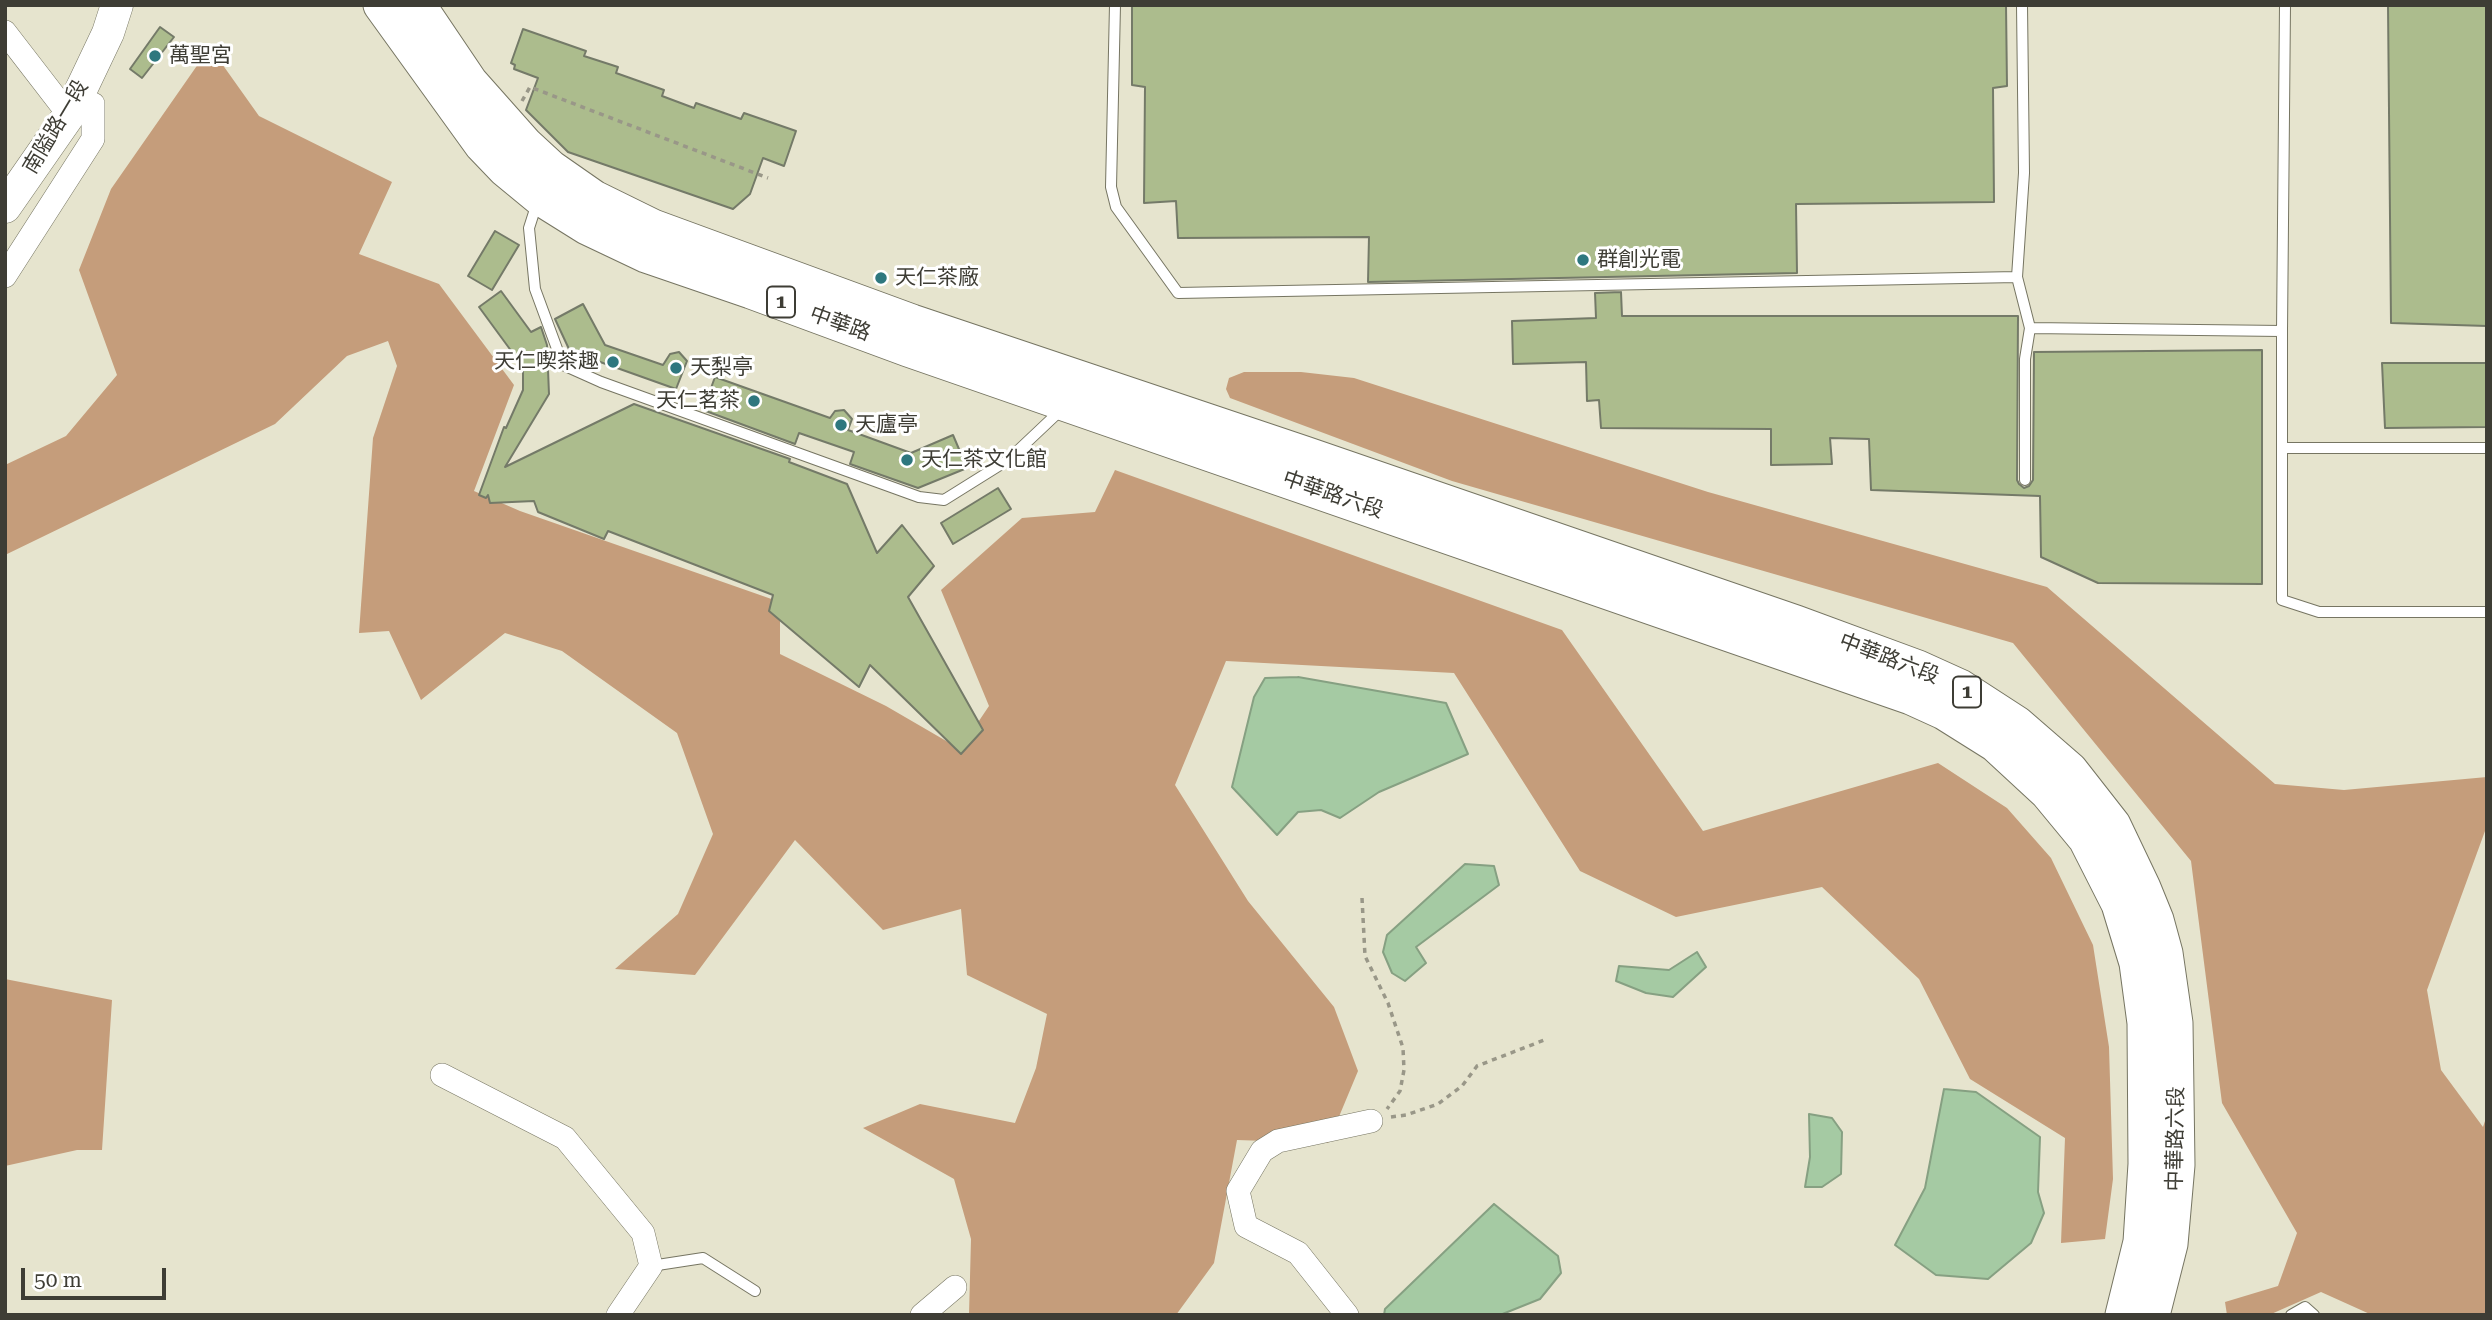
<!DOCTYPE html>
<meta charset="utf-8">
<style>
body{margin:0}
#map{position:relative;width:2492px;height:1320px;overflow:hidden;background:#e6e4ce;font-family:"Roboto Serif",serif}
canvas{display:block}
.frame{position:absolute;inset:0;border:7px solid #3e3d35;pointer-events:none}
.scale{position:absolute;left:21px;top:1268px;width:145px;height:32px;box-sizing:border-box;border:4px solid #3e3d35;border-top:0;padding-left:9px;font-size:21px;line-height:24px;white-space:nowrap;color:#3e3d35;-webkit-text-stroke:5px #fff;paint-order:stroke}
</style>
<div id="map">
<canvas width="2492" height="1320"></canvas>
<div class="frame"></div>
<div class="scale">50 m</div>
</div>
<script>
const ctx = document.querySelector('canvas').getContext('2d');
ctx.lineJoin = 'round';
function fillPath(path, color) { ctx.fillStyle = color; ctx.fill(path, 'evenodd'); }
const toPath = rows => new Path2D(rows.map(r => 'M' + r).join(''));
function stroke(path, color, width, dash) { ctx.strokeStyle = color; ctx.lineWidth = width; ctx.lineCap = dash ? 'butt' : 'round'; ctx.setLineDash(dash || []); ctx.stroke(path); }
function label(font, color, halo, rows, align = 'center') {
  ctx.font = font + ' "Roboto Serif","Noto Sans TC",serif'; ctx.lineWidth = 6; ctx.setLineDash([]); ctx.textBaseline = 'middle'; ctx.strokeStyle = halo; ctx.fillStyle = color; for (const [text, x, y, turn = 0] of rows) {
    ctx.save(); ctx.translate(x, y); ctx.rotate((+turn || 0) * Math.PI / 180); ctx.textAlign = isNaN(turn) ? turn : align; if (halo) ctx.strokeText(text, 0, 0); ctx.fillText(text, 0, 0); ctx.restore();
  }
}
fillPath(toPath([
 [210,47,259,116,392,182,359,254,439,284,514,385,474,491,520,511,780,602,780,654,886,706,960,749,989,706,941,590,1022,518,1095,512,1115,470,1562,630,1703,831,1938,763,2007,808,2051,858,2093,945,2109,1047,2113,1179,2105,1239,2061,1243,2065,1138,1970,1079,1919,979,1822,887,1676,917,1580,871,1454,673,1226,661,1175,785,1248,901,1334,1007,1358,1071,1328,1143,1237,1140,1214,1263,1176,1315,969,1315,971,1239,954,1179,863,1128,920,1104,1015,1123,1036,1068,1047,1014,967,975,961,909,883,930,795,840,695,975,615,969,678,914,713,834,677,733,562,651,505,633,421,700,389,631,359,633,373,438,397,366,388,341,347,356,275,424,5,555,5,465,66,436,117,375,79,270,111,189],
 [1244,372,1301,372,1354,378,1708,492,2047,587,2275,784,2344,790,2487,777,2487,831,2485,831,2427,990,2441,1070,2483,1127,2487,1115,2487,1315,2372,1315,2321,1292,2269,1315,2227,1315,2225,1302,2278,1286,2297,1233,2222,1103,2191,861,2013,643,1452,481,1230,398,1226,389,1229,378],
 [5,979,112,1000,102,1150,77,1150,5,1166]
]), '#c59d7b');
const water = toPath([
 [1298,677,1446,703,1468,754,1379,792,1340,818,1321,810,1298,812,1277,835,1232,787,1254,697,1265,678,1298,677],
 [1465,864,1494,866,1499,885,1416,947,1426,963,1405,981,1392,973,1383,952,1387,935,1465,864],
 [1697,952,1706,967,1673,997,1646,993,1616,981,1619,966,1669,970,1697,952],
 [1944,1089,1976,1092,2040,1137,2038,1192,2044,1213,2031,1243,1988,1279,1936,1275,1895,1245,1925,1188,1944,1089],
 [1809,1114,1832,1118,1842,1132,1841,1174,1822,1187,1805,1187,1810,1157,1809,1114],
 [1494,1204,1558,1256,1561,1273,1540,1299,1500,1315,1384,1315,1385,1309,1494,1204]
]);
fillPath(water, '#a5caa3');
stroke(water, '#86a082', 2);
const building = toPath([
 [1132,5,2006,5,2007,86,1993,88,1994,202,1796,204,1797,273,1368,282,1369,237,1178,238,1176,201,1144,203,1145,87,1132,85,1132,5],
 [2388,5,2487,5,2487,326,2391,323,2388,5],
 [160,27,174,37,142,78,130,69,160,27],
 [523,29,586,51,584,56,618,67,616,73,664,90,662,96,694,108,696,103,741,119,744,113,796,131,784,166,763,158,750,194,733,209,568,152,526,110,538,78,514,69,515,65,511,63,523,29],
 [495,231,519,245,492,290,468,276,495,231],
 [501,291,531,332,541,327,547,345,549,394,505,467,634,404,790,459,789,462,847,484,877,553,902,525,934,566,908,597,983,730,961,754,870,665,859,687,769,611,773,595,608,531,604,539,538,512,534,501,490,503,488,495,486,498,479,495,504,427,506,428,523,390,523,367,479,307,501,291],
 [1621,292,1622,316,2018,316,2017,480,2019,484,2024,488,2029,486,2033,480,2034,352,2262,350,2262,584,2098,583,2041,557,2040,496,1871,490,1869,439,1830,438,1832,464,1771,465,1771,429,1601,428,1599,400,1587,401,1586,362,1513,364,1512,321,1596,318,1595,293,1621,292],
 [583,304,605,345,663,365,670,354,679,352,687,361,676,389,589,358,586,367,575,362,555,319,583,304],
 [2382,363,2487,363,2487,427,2385,428,2382,363],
 [715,377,830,418,835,411,844,410,852,419,848,430,911,453,953,435,967,468,918,488,850,464,854,452,799,433,795,444,703,410,715,377],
 [998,488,1011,509,953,544,941,523,998,488]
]);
fillPath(building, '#acbc8d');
stroke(building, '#747a68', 2);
const lane = toPath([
 [1115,5,1111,187,1116,207,1178,293,2017,277],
 [2022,5,2024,173,2017,277,2030,328,2025,359,2025,480],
 [2285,5,2282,331,2282,600,2319,612,2487,612],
 [537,203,529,228,535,289,563,365,601,382,919,497,944,500,1008,460,1062,409],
 [2030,328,2282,331],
 [2283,448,2487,448],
 [651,1266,703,1258,755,1291],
 [2291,1315,2305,1307,2314,1315]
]);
const street = toPath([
 [5,32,69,115],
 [5,276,93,139,93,104,77,97],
 [442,1075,565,1138,643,1233,651,1266,618,1315],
 [922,1315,955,1287],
 [1347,1315,1298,1253,1246,1226,1238,1191,1262,1151,1278,1141,1371,1121]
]);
const secondary = toPath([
 [5,207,69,115,108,33,117,5]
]);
const primary = toPath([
 [381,5,482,145,505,169,539,197,587,227,646,255,751,291,908,349,1911,697,1944,712,1995,744,2048,793,2086,839,2119,904,2137,963,2145,1023,2146,1164,2141,1242,2123,1315],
 [418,5,470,82,525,144,551,168,594,198,653,227,912,322,1305,454,1796,623,1918,668,1960,687,2017,724,2070,770,2113,825,2143,888,2156,920,2165,953,2175,1023,2177,1165,2170,1244,2152,1315]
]);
stroke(lane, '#767562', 12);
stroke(street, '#767562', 24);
stroke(secondary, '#767562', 33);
stroke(primary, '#767562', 37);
stroke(toPath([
 [522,101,530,87,768,178],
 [1362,898,1365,956,1388,1003,1403,1048,1404,1070,1400,1091,1387,1109],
 [1391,1117,1406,1115,1438,1104,1462,1086,1477,1066,1547,1039]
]), '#999788', 3.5, [5, 5]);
stroke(lane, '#fff', 10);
stroke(street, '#fff', 23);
stroke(secondary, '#fff', 32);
stroke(primary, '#fff', 35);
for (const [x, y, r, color] of [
 [155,56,7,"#2e777e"],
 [1583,260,7,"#2e777e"],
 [881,278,7,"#2e777e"],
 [613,362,7,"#2e777e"],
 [676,368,7,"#2e777e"],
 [754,401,7,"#2e777e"],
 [841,425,7,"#2e777e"],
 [907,460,7,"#2e777e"]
]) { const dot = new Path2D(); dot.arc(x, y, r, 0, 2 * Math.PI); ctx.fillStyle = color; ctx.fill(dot); stroke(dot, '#fff', 2.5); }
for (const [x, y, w] of [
 [781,302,28],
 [1967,692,28]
]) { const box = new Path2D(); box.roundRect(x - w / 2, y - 15.5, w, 31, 5); ctx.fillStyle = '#fff'; ctx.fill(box); stroke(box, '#3e3d35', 2); }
label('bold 19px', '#3e3d35', null, [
 ["1",781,302],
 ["1",1967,692]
]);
label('21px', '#3e3d35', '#fff', [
 ["萬聖宮",169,56],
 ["群創光電",1597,260],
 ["天仁茶廠",895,278],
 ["天仁喫茶趣",599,362,"right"],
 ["天梨亭",690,368],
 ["天仁茗茶",740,401,"right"],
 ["天廬亭",855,425],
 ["天仁茶文化館",921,460]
], 'left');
label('21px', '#3e3d35', '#fff', [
 ["南隘路一段",56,127,-59],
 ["中華路",840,324,20],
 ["中華路六段",1333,495,19],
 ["中華路六段",1889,659,21],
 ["中華路六段",2176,1139,-89]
]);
</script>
